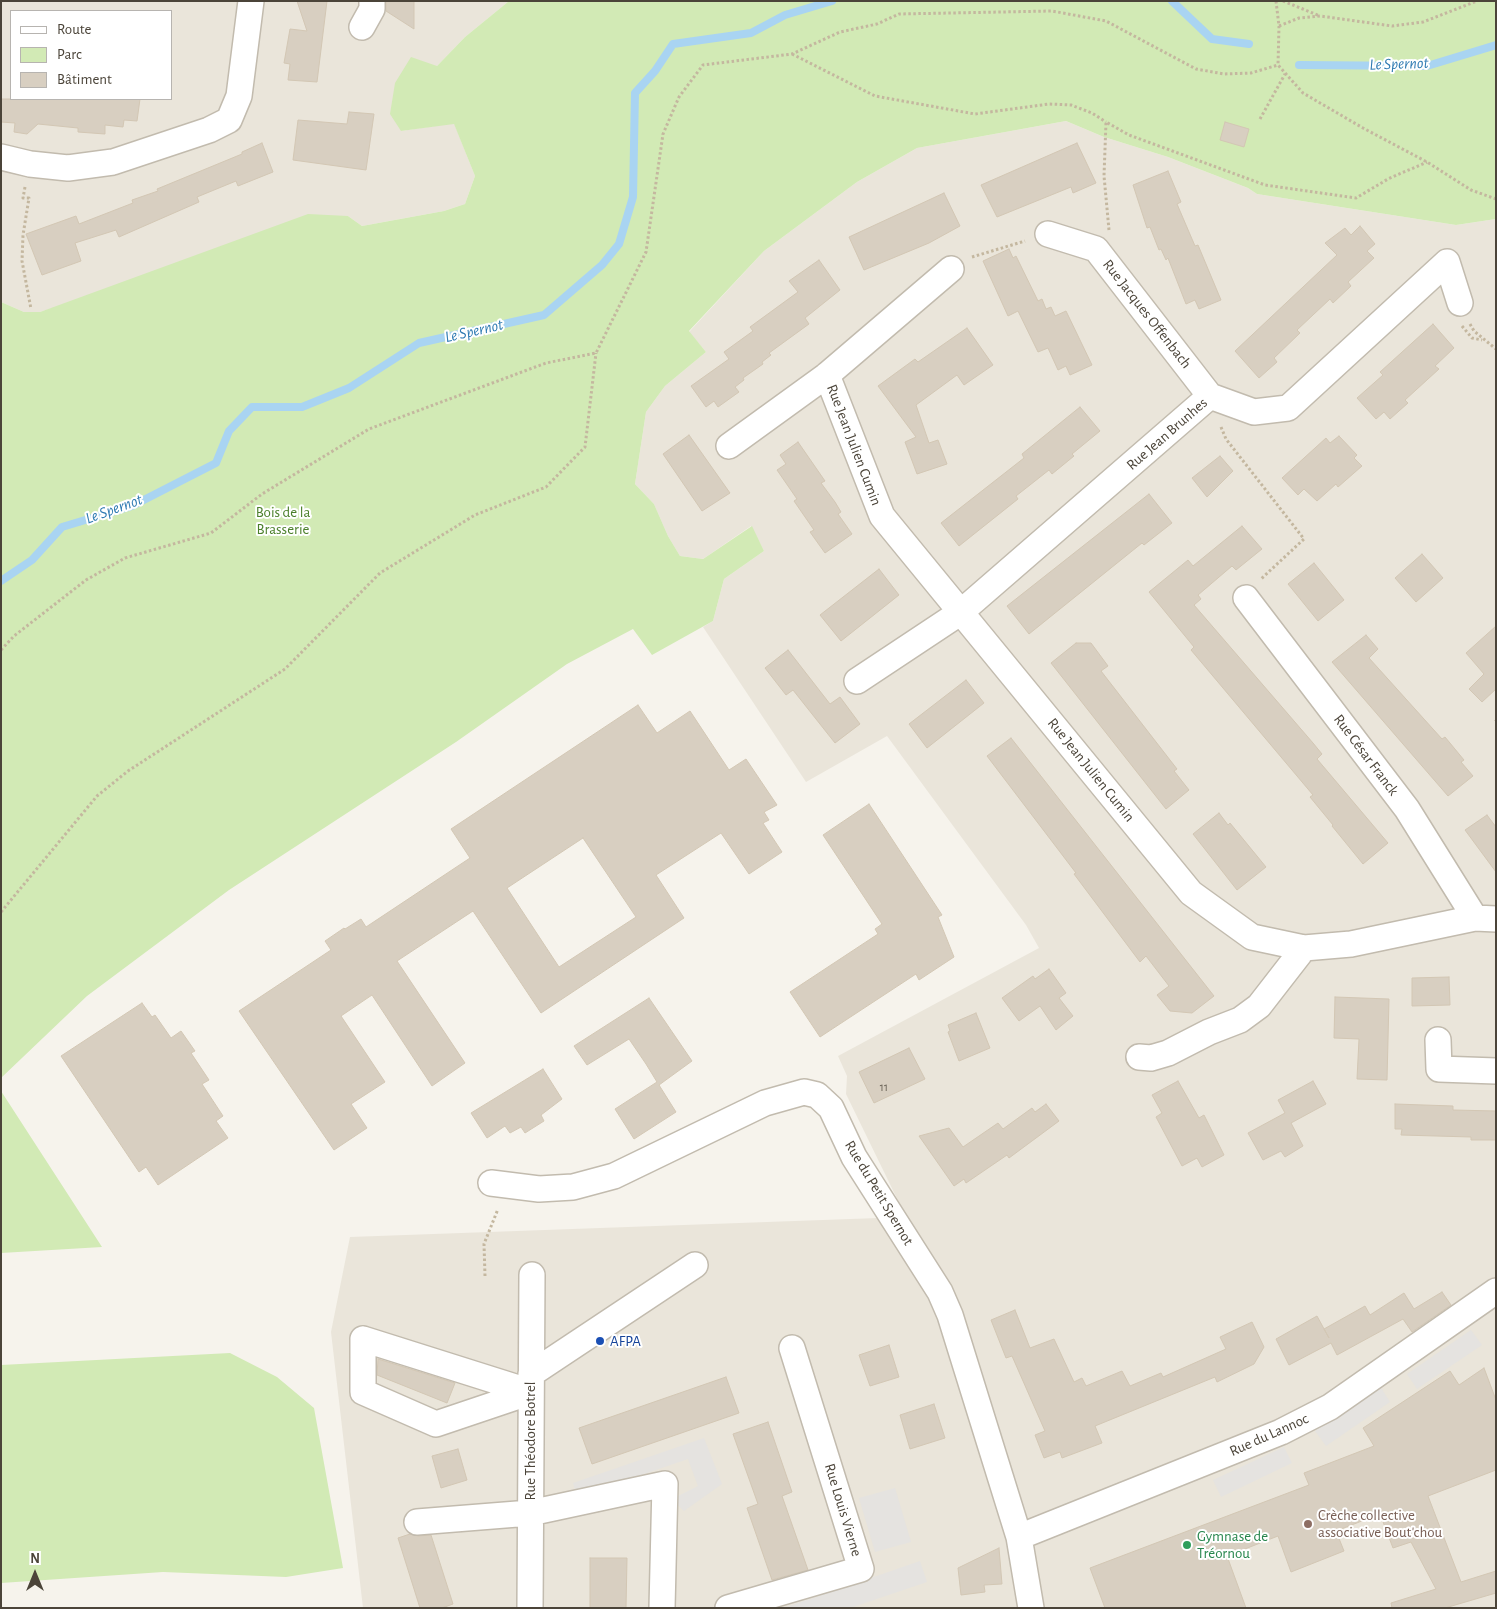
<!DOCTYPE html>
<meta charset="utf-8">
<style>
body{margin:0}
#map{position:relative;width:1497px;height:1609px;overflow:hidden;background:#f6f3ec;font-family:"Alegreya Sans",sans-serif}
canvas{display:block}
.frame{position:absolute;inset:0;border:2px solid #4b4439;pointer-events:none}
.legend{position:absolute;left:10px;top:10px;width:162px;height:90px;box-sizing:border-box;background:#fff;border:1px solid #b7b4b0;margin:0;padding:6px 9px;list-style:none;font-size:15px;color:#4b4439}
.legend li{display:flex;align-items:center;gap:10px;height:25px}
.legend b{width:25px;border:1px solid #b7b4b0}
.north{position:absolute;left:10px;top:1549px;width:50px;height:50px;-webkit-text-stroke:4px #fff;paint-order:stroke;rotate:0deg;font-size:14px;font-weight:700;line-height:20px;text-align:center;color:#4b4439}
.north::after{content:'';display:block;margin:auto;width:18px;height:22px;background:#4b4439;clip-path:polygon(50% 0,100% 100%,50% 72%,0 100%)}
</style>
<div id="map">
<canvas width="1497" height="1609"></canvas>
<div class="frame"></div>
<ul class="legend">
<li><b style="height:6px;background:#fff"></b>Route</li>
<li><b style="height:14px;background:#d2eab5"></b>Parc</li>
<li><b style="height:14px;background:#d8cfc1"></b>Bâtiment</li>
</ul>
<div class="north">N</div>
</div>
<script>
const ctx = document.querySelector('canvas').getContext('2d');
ctx.lineJoin = 'round';
function fillPath(path, color) { ctx.fillStyle = color; ctx.fill(path, 'evenodd'); }
const toPath = rows => new Path2D(rows.map(r => 'M' + r).join(''));
function stroke(path, color, width, dash) { ctx.strokeStyle = color; ctx.lineWidth = width; ctx.lineCap = dash ? 'butt' : 'round'; ctx.setLineDash(dash || []); ctx.stroke(path); }
function label(font, color, halo, rows, align = 'center') {
  ctx.font = font + ' "Alegreya Sans",sans-serif'; ctx.lineWidth = 4; ctx.setLineDash([]); ctx.textBaseline = 'middle'; ctx.strokeStyle = halo; ctx.fillStyle = color; for (const [text, x, y, turn = 0] of rows) {
    ctx.save(); ctx.translate(x, y); ctx.rotate((+turn || 0) * Math.PI / 180); ctx.textAlign = isNaN(turn) ? turn : align; if (halo) ctx.strokeText(text, 0, 0); ctx.fillText(text, 0, 0); ctx.restore();
  }
}
fillPath(toPath([
 [1,1,509,1,465,37,437,66,401,131,454,123,475,176,465,204,444,211,362,226,348,216,40,312,24,312,1,302],
 [11,11,171,11,171,99,11,99],
 [1066,121,1104,137,1168,157,1248,188,1257,194,1456,225,1496,219,1496,1608,363,1608,331,1332,350,1237,906,1217,846,1094,847,1076,838,1056,1039,948,1026,925,887,736,806,782,703,627,713,621,724,579,764,551,751,526,703,559,680,556,668,536,654,504,635,484,646,412,665,386,706,352,689,332,764,251,857,182,917,148]
]), '#eae5da');
fillPath(toPath([
 [509,1,1496,1,1496,219,1456,225,1257,194,1248,188,1168,157,1104,137,1066,121,917,148,857,182,764,251,689,331,706,352,665,386,646,412,635,484,654,504,668,536,680,556,703,559,752,526,764,551,724,579,713,621,652,655,633,629,567,664,456,742,229,890,87,996,1,1078,1,302,24,312,40,312,308,214,348,216,362,226,444,211,465,204,475,176,454,124,401,131,390,114,395,83,411,57,437,66,465,37],
 [1,1091,102,1247,1,1253],
 [230,1353,277,1377,314,1408,343,1568,286,1577,163,1572,1,1583,1,1365]
]), '#d2eab5');
fillPath(toPath([
 [1471,1330,1482,1345,1417,1389,1407,1374],
 [1380,1386,1390,1402,1326,1446,1315,1431],
 [704,1438,722,1484,684,1511,672,1499,698,1486,688,1459,577,1497,573,1483],
 [1284,1447,1292,1463,1221,1497,1213,1480],
 [895,1488,911,1542,875,1552,859,1498],
 [920,1561,927,1582,850,1608,784,1608]
]), '#e5e3e0');
stroke(toPath([
 [1172,1,1212,39,1249,44],
 [1299,65,1427,66,1496,45],
 [1,581,32,560,62,527,132,506,216,463,229,431,252,407,302,407,349,388,419,343,544,315,602,265,619,244,633,197,635,93,655,71,673,44,751,33,785,15,832,1]
]), '#a9d4f2', 8);
const building = toPath([
 [297,1,327,1,317,82,288,80,290,64,284,63,290,29,307,31,297,1],
 [386,1,414,1,414,29,386,11,386,1],
 [1,99,140,99,137,121,124,120,123,127,105,125,105,134,78,132,78,128,38,124,27,134,14,132,15,123,1,122,1,99],
 [349,112,374,114,366,170,293,160,298,120,347,124,349,112],
 [1225,122,1249,129,1244,147,1220,140,1225,122],
 [262,143,273,172,238,186,236,181,197,197,199,202,119,237,116,230,75,243,81,261,42,275,26,234,76,216,79,224,133,203,132,200,158,191,157,189,242,154,242,152,262,143],
 [1077,143,1096,183,1073,193,1071,187,997,217,981,185,1077,143],
 [1168,171,1181,202,1177,204,1195,246,1198,245,1221,300,1199,309,1195,300,1186,304,1168,258,1166,260,1161,249,1159,250,1150,227,1147,228,1133,185,1168,171],
 [944,193,960,226,929,243,864,270,849,237,944,193],
 [1360,226,1375,244,1367,251,1374,258,1348,282,1351,286,1333,303,1330,299,1297,330,1300,333,1274,358,1277,362,1259,378,1235,351,1337,255,1325,243,1345,228,1351,235,1360,226],
 [1009,249,1013,258,1016,256,1038,301,1042,299,1046,309,1051,307,1055,316,1066,311,1092,365,1070,375,1066,366,1058,370,1048,348,1038,352,1018,311,1008,316,983,261,1009,249],
 [819,260,840,290,805,318,809,324,769,353,771,355,762,362,763,364,743,378,744,380,735,387,739,392,718,407,714,401,706,407,691,386,729,359,724,352,753,331,750,327,798,292,789,281,819,260],
 [1433,324,1454,348,1435,366,1439,369,1405,400,1408,403,1390,419,1384,412,1376,419,1357,398,1383,375,1380,372,1433,324],
 [967,328,993,365,964,385,957,375,916,405,929,443,938,440,947,464,917,474,905,442,916,437,878,386,915,359,918,362,967,328],
 [1080,407,1100,431,1072,454,1074,456,1052,474,1049,470,1016,496,1018,499,959,546,941,523,1024,458,1022,454,1080,407],
 [689,435,730,493,702,511,663,454,689,435],
 [1339,436,1357,455,1354,458,1362,466,1338,487,1336,484,1317,501,1304,489,1298,495,1282,478,1326,438,1330,443,1339,436],
 [798,442,825,481,821,483,835,502,841,512,838,514,852,534,825,553,810,532,814,530,794,501,797,499,777,470,786,464,780,455,798,442],
 [1220,456,1233,471,1207,497,1192,478,1220,456],
 [1149,494,1172,523,1144,545,1142,543,1029,634,1007,606,1149,494],
 [1242,526,1262,549,1236,570,1232,566,1198,595,1201,599,1194,605,1313,743,1322,754,1317,759,1388,843,1363,864,1332,826,1333,825,1310,797,1313,795,1191,650,1194,647,1149,592,1188,560,1193,566,1242,526],
 [1422,554,1443,578,1416,602,1395,578,1422,554],
 [1314,563,1344,600,1318,621,1288,584,1314,563],
 [879,569,899,595,841,641,820,615,879,569],
 [1496,626,1496,689,1482,702,1469,689,1484,674,1466,653,1496,626],
 [1366,635,1378,649,1369,658,1442,739,1445,737,1464,760,1461,762,1473,776,1448,796,1332,662,1366,635],
 [1076,643,1091,643,1108,666,1101,671,1177,769,1174,771,1189,790,1166,809,1051,663,1076,643],
 [788,650,830,704,840,697,860,724,835,743,793,690,786,695,765,668,788,650],
 [966,680,984,703,927,748,909,724,966,680],
 [638,705,657,733,690,711,729,770,746,759,777,805,764,812,769,820,763,823,782,852,749,874,721,833,656,875,684,918,541,1013,473,911,397,961,465,1063,432,1086,372,995,341,1016,385,1082,351,1104,367,1128,334,1150,239,1011,331,950,325,941,344,928,345,929,361,919,366,927,470,858,451,829,638,705],
 [583,838,636,917,559,967,507,888,583,838],
 [1011,738,1214,996,1192,1013,1170,1011,1157,995,1169,986,1146,956,1140,962,1074,874,1076,873,987,756,1011,738],
 [869,804,942,915,938,917,954,957,919,980,916,974,820,1037,790,992,878,934,875,929,882,924,823,835,869,804],
 [1219,813,1228,825,1230,823,1266,867,1237,890,1193,834,1219,813],
 [1487,815,1496,827,1496,872,1465,830,1487,815],
 [1049,969,1066,993,1059,998,1073,1016,1056,1030,1040,1006,1019,1021,1002,998,1033,976,1035,979,1049,969],
 [1449,977,1450,1005,1412,1006,1412,978,1449,977],
 [1335,997,1389,999,1387,1080,1357,1079,1359,1039,1334,1038,1335,997],
 [649,998,692,1061,659,1085,676,1112,634,1139,615,1109,657,1082,646,1064,629,1039,587,1065,574,1046,649,998],
 [142,1003,152,1017,155,1015,171,1038,181,1031,195,1051,191,1053,209,1080,202,1084,223,1116,216,1121,228,1138,158,1185,146,1167,139,1172,61,1056,142,1003],
 [976,1013,990,1048,959,1061,948,1032,950,1031,948,1025,976,1013],
 [909,1048,925,1079,874,1103,859,1072,909,1048],
 [543,1069,562,1099,541,1115,544,1121,525,1133,521,1127,510,1133,505,1126,487,1138,471,1113,543,1069],
 [1178,1081,1199,1118,1204,1115,1224,1155,1202,1167,1197,1158,1182,1166,1156,1117,1162,1113,1152,1095,1178,1081],
 [1313,1081,1326,1104,1291,1123,1303,1146,1285,1157,1281,1151,1263,1160,1248,1133,1285,1113,1278,1100,1313,1081],
 [1046,1104,1059,1121,1009,1158,1007,1155,966,1183,964,1179,954,1186,919,1136,949,1128,963,1147,998,1123,1003,1129,1032,1108,1035,1112,1046,1104],
 [1395,1104,1453,1106,1453,1110,1496,1111,1496,1140,1471,1140,1471,1137,1401,1135,1402,1129,1395,1129,1395,1104],
 [1442,1292,1451,1305,1412,1332,1403,1319,1337,1355,1331,1343,1289,1365,1276,1339,1317,1316,1329,1338,1324,1329,1365,1306,1370,1315,1404,1293,1414,1309,1442,1292],
 [1015,1310,1030,1348,1054,1339,1074,1382,1082,1378,1086,1386,1122,1371,1130,1386,1161,1373,1163,1377,1226,1349,1220,1337,1252,1322,1264,1347,1254,1364,1217,1382,1215,1377,1095,1426,1102,1443,1062,1458,1060,1452,1044,1458,1035,1435,1045,1431,1012,1356,1006,1358,991,1320,1015,1310],
 [889,1345,899,1377,870,1386,859,1355,889,1345],
 [378,1359,455,1383,447,1403,377,1375,378,1359],
 [1484,1368,1496,1400,1496,1470,1428,1496,1461,1582,1496,1571,1496,1593,1445,1608,1392,1608,1391,1603,1436,1589,1411,1542,1393,1548,1380,1514,1336,1531,1344,1551,1291,1572,1278,1536,1227,1556,1246,1608,1105,1608,1090,1568,1309,1485,1304,1473,1374,1446,1363,1428,1450,1371,1459,1385,1484,1368],
 [726,1377,739,1413,592,1464,579,1428,726,1377],
 [934,1404,945,1438,910,1449,900,1415,934,1404],
 [768,1422,792,1492,782,1496,808,1570,772,1580,747,1508,758,1504,733,1434,768,1422],
 [458,1449,467,1480,441,1488,432,1456,458,1449],
 [410,1534,418,1536,431,1535,453,1604,442,1608,420,1608,398,1538,410,1534],
 [999,1548,1002,1584,984,1585,985,1592,961,1595,958,1568,999,1548],
 [590,1558,627,1558,626,1608,590,1608,590,1558]
]);
fillPath(building, '#d8cfc1');
stroke(building, '#d3c7b4', 1);
const minor = toPath([
 [362,27,372,9,372,1],
 [1,157,30,164,68,168,113,162,209,130,229,120,239,96,251,1],
 [1048,234,1096,249,1210,396],
 [827,375,882,516,1191,893,1252,937,1304,948,1351,944,1475,918,1496,919],
 [729,446,827,375,951,269],
 [1246,598,1407,809,1475,918],
 [857,681,961,612,1210,396,1254,412,1288,408,1447,262,1460,303],
 [1438,1040,1439,1069,1496,1071],
 [1139,1057,1151,1058,1168,1053,1209,1032,1240,1020,1259,1006,1304,948],
 [491,1183,539,1189,573,1187,614,1176,765,1103,804,1092,817,1095,831,1108,854,1157,940,1292,950,1315,1019,1537,1031,1608],
 [363,1339,531,1392,436,1424,363,1392,363,1339],
 [531,1374,695,1265],
 [417,1522,530,1513,665,1484,662,1608],
 [1019,1537,1281,1432,1330,1407,1496,1291],
 [530,1608,532,1275],
 [728,1608,861,1569,792,1348]
]);
stroke(minor, '#c2bbae', 28);
stroke(toPath([
 [1276,1,1279,26,1278,65,1303,93,1363,128,1427,162,1471,190,1496,199],
 [1283,1,1320,16],
 [1279,26,1299,18,1320,16,1392,26,1423,22,1477,1],
 [792,54,875,96,975,114,1049,104,1071,105,1092,113,1106,122],
 [1260,119,1285,74],
 [25,187,23,198,29,198,23,235,22,261,31,309],
 [1109,230,1104,176,1106,122,1129,135,1265,185,1356,198,1388,179,1427,162],
 [972,257,1025,241],
 [1470,324,1474,331,1496,349],
 [1462,326,1472,338,1482,340],
 [1221,427,1226,439,1304,539,1261,579],
 [1,650,14,636,86,580,125,558,211,533,262,494,369,429,546,363,596,353,646,252,663,134,679,97,703,65,792,54,840,32,877,24,899,14,1052,11,1106,21,1196,69,1224,74,1251,73,1278,65],
 [1496,720,1496,721],
 [1,912,97,796,128,771,285,669,380,573,475,515,546,487,585,447,596,353],
 [485,1276,484,1244,498,1209]
]), '#c4b79f', 3, [2.5, 2.5]);
stroke(minor, '#fff', 25);
for (const [x, y, r, color] of [
 [600,1341,5,"#1a4fb4"],
 [1308,1524,5,"#8d6e63"],
 [1187,1545,5,"#2e9e5b"]
]) { const dot = new Path2D(); dot.arc(x, y, r, 0, 2 * Math.PI); ctx.fillStyle = color; ctx.fill(dot); stroke(dot, '#fff', 2); }
label('12px', '#6e675b', null, [
 ["11",884,1087]
]);
label('15px', '#4b4439', '#fff', [
 ["Rue Jacques Offenbach",1147,314,52],
 ["Rue Jean Brunhes",1167,434,-41],
 ["Rue Jean Julien Cumin",854,445,69],
 ["Rue César Franck",1366,755,53],
 ["Rue Jean Julien Cumin",1091,770,51],
 ["Rue du Petit Spernot",879,1193,59],
 ["Rue du Lannoc",1269,1435,-24],
 ["Rue Théodore Botrel",530,1441,-90],
 ["Rue Louis Vierne",843,1510,73]
]);
label('15px', '#4a7f2a', '#fff', [
 ["Bois de la",283,512],
 ["Brasserie",283,529]
]);
label('15px', '#164399', '#fff', [
 ["AFPA",610,1341]
], 'left');
label('15px', '#785e54', '#fff', [
 ["Crèche collective",1318,1515],
 ["associative Bout'chou",1318,1532]
], 'left');
label('15px', '#27864d', '#fff', [
 ["Gymnase de",1197,1536],
 ["Tréornou",1197,1553]
], 'left');
label('italic 16px', '#2e7ab2', '#fff', [
 ["Le Spernot",1399,64,-2],
 ["Le Spernot",474,331,-13],
 ["Le Spernot",114,509,-20]
]);
</script>
